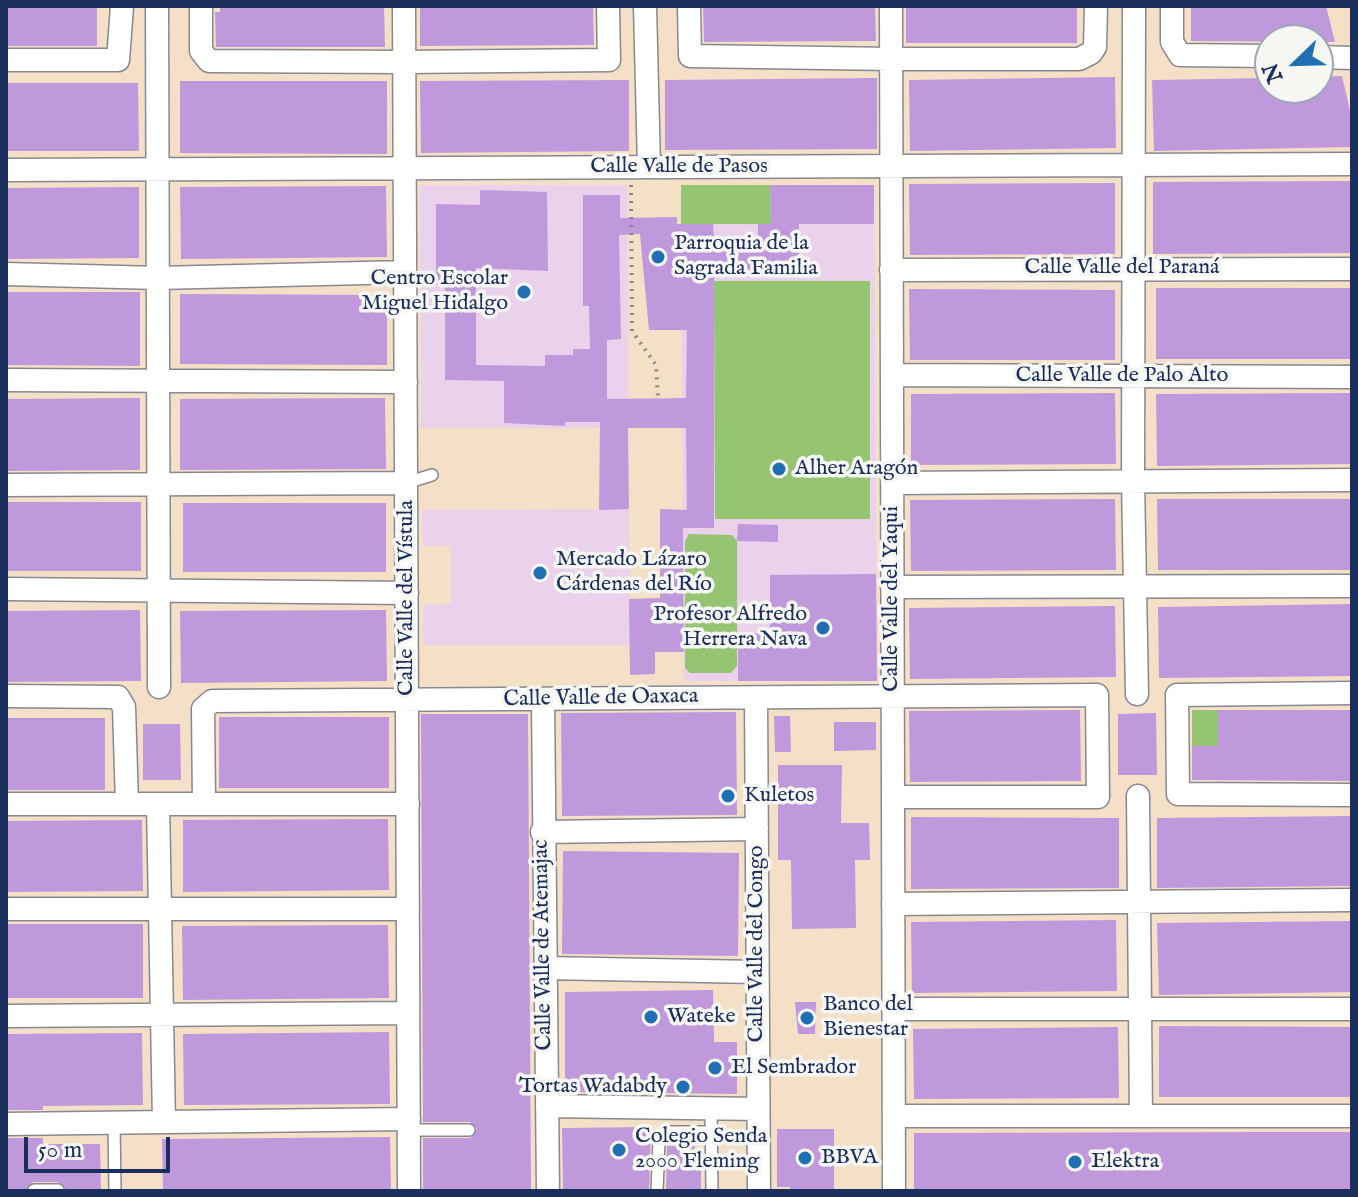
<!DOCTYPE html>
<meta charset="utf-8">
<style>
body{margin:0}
#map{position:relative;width:1358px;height:1197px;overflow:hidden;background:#f4e0c7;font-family:"IM FELL English",serif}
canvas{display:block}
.frame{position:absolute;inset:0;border:8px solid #1b2f5e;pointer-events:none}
.north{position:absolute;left:1254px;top:24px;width:80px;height:80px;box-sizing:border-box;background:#f6f6f2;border:2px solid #9ea6b7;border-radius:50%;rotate:247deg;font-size:22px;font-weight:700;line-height:32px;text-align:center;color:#1b2f5e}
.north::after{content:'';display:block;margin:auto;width:28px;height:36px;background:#1f6fb2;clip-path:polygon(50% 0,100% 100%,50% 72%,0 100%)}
.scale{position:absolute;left:24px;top:1137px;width:146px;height:36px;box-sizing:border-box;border:4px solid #1b2f5e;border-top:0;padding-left:10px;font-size:24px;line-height:28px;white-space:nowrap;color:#1b2f5e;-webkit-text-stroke:6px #f6f6f2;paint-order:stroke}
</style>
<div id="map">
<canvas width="1358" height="1197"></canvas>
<div class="frame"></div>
<div class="north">N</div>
<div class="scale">50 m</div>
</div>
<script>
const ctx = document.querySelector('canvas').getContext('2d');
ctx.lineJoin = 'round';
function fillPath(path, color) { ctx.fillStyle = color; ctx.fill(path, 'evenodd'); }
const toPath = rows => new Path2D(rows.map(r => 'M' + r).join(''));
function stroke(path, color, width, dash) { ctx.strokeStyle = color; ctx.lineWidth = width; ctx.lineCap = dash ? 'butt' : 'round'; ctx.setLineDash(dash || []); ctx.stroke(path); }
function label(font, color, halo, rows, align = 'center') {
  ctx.font = font + ' "IM FELL English",serif'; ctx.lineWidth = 7; ctx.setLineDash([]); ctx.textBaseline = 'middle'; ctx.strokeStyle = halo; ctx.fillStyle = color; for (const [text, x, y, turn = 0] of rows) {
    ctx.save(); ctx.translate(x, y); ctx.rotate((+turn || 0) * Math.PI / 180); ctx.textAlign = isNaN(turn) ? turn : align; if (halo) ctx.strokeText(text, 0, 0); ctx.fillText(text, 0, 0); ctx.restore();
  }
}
fillPath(toPath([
 [420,185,627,185,628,428,421,428],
 [681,185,874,185,877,681,684,681],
 [629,509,630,645,423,645,423,605,451,604,451,546,423,546,422,510]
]), '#ead1ec');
fillPath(toPath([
 [681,185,770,185,771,224,681,224],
 [714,281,870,281,870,519,715,519],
 [689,534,732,535,737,541,737,666,731,673,690,673,685,668,685,541],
 [1192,710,1218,710,1218,746,1192,746]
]), '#95c473');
fillPath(toPath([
 [6,6,97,6,97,46,6,46],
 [220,6,384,6,385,47,216,47,215,12,220,12],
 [420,6,593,6,594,45,420,46],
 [703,6,875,6,876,41,704,42],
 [906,6,1077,6,1077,43,906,43],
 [1191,6,1326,6,1335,42,1191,41],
 [1342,76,1352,119,1352,147,1154,151,1152,80,1270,78,1270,88,1318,88,1318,77],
 [1115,77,1116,148,910,151,909,80],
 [877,78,877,149,665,150,665,80],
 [629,80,629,151,421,153,420,81],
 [180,81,387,81,387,154,180,153],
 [6,83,138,83,139,151,6,151],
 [1352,181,1352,253,1153,254,1153,182],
 [1115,183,1115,254,910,255,909,184],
 [770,185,874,185,874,224,799,224,799,275,714,276,714,528,683,528,684,652,655,652,655,674,630,675,629,599,660,598,660,509,687,510,686,428,628,428,629,509,599,510,600,422,565,422,565,426,504,423,504,381,445,380,445,285,436,285,436,204,480,205,480,190,547,192,548,271,476,268,476,365,545,366,545,355,573,355,573,349,590,349,589,306,583,306,583,195,620,195,620,218,677,217,677,224,713,224,714,242,758,241,758,224,771,224],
 [640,234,649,330,687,330,686,398,607,399,607,340,621,339,619,235],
 [386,186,387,257,181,259,180,187],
 [139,187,139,258,6,259,6,188],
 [1156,288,1352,288,1352,359,1156,359],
 [909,289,1115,290,1115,360,910,360],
 [6,292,140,292,140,366,6,365],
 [180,294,387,295,387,365,180,364],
 [1115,393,1116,464,911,465,911,394],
 [1352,393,1352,464,1157,466,1156,394],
 [140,398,140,470,6,471,6,399],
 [385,398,386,469,180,470,180,399],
 [1115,499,1116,570,911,571,910,500],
 [1157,499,1352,499,1352,570,1158,570],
 [6,502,141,502,141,571,6,571],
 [183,503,386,503,386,572,183,572],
 [738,524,778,525,778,542,737,541],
 [876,574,877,681,738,681,738,633,770,633,770,575],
 [1352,604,1352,676,1159,678,1158,607],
 [1115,606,1116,677,910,679,909,608],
 [140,610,141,681,6,682,6,611],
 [386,610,387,681,181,683,180,611],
 [1080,710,1081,781,910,782,909,711],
 [1218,710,1352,710,1352,781,1192,780,1192,746,1218,746],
 [736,712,737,815,562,816,561,713],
 [1156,713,1157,775,1118,775,1118,714],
 [421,714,528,714,531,1191,423,1191,423,1138,470,1138,477,1129,470,1122,423,1122],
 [774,716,790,716,791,752,775,752],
 [219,717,389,717,389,788,219,788],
 [6,718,105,718,105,790,6,790],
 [834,722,876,722,876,750,834,751],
 [143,724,180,724,181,780,143,780],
 [778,765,842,765,841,823,869,823,870,860,855,860,856,928,792,929,791,860,778,860],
 [1352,816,1352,886,1157,888,1157,818],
 [911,817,1119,818,1119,888,911,889],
 [388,819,389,890,183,892,183,820],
 [142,820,143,891,6,892,6,821],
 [563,851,739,853,738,956,562,954],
 [1116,920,1117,991,912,993,911,922],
 [1352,921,1352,992,1159,995,1157,923],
 [6,924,143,924,143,998,6,998],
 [388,925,389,998,183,1000,182,926],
 [713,990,714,1042,737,1042,737,1094,565,1092,565,992],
 [795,1002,816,1002,815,1034,798,1034],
 [1159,1026,1352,1027,1352,1097,1159,1097],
 [1118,1027,1119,1098,914,1099,913,1029],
 [389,1032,390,1104,184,1105,183,1034],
 [142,1033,143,1105,43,1106,43,1110,6,1110,6,1034],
 [651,1127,649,1191,563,1191,562,1128],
 [777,1129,834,1129,834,1191,790,1191,790,1187,777,1187],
 [1260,1132,1352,1132,1352,1191,914,1191,914,1133],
 [390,1137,391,1191,163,1191,162,1139],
 [6,1138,43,1138,43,1144,100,1144,101,1191,66,1191,58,1182,33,1182,26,1191,6,1191],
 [667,1146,695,1146,694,1151,701,1151,701,1191,666,1191]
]), '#c098dc');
const lane = toPath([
 [406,483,432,475],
 [711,1108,712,1191],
 [114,1123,115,1190],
 [409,1130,469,1130],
 [34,1190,58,1190],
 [657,1191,659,1140,670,1132,711,1132]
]);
const street = toPath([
 [157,6,159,687],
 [201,6,201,51,209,61,404,62,609,60,608,6],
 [404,6,409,1191],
 [645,6,649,167],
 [689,6,690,56,891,59,1079,59,1091,53,1095,47,1096,6],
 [891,6,894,1191],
 [1134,6,1133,481,1137,694],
 [1172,6,1172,42,1180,55,1270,56],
 [1318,57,1352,58],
 [6,60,118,60,122,6],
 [6,170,1352,164],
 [891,270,1352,269],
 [6,274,158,278,405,272],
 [892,375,1352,377],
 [6,380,406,382],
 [892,483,1352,480],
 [6,485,406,483],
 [892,587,1352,586],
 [6,589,407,593],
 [1352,693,1177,695,1178,794,1352,795],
 [6,696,118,697,124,707,127,804],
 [756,698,759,1191],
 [543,700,548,1191],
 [1138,796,1141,1116],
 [6,804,408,804],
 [158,804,164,1122],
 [204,804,203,709,212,701,1097,695,1098,797,893,797],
 [542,832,757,829],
 [893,904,1352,900],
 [6,909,408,909],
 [545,968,756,972],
 [893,1009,1352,1009],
 [6,1016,408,1013],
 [547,1106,758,1109],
 [894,1116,1352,1116],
 [6,1124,409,1119]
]);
stroke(lane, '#888892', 14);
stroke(street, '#888892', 25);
stroke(toPath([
 [631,185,632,331,656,365,658,398]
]), '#888892', 4, [2, 6]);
stroke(lane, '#fff', 11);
stroke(street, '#fff', 22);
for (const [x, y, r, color] of [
 [658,257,8,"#1f6fb2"],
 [524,292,8,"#1f6fb2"],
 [779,469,8,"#1f6fb2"],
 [540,573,8,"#1f6fb2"],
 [823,628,8,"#1f6fb2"],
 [728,796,8,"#1f6fb2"],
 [651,1017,8,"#1f6fb2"],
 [807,1018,8,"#1f6fb2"],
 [715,1068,8,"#1f6fb2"],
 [683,1087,8,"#1f6fb2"],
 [619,1150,8,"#1f6fb2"],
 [805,1158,8,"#1f6fb2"],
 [1075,1162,8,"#1f6fb2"]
]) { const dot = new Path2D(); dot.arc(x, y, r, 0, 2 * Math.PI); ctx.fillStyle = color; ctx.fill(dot); stroke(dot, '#f6f6f2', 3); }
label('22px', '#1b2f5e', '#f6f6f2', [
 ["Calle Valle de Pasos",679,167],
 ["Calle Valle del Paraná",1122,268],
 ["Calle Valle de Palo Alto",1122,376],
 ["Calle Valle del Vístula",407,598,-90],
 ["Calle Valle del Yaqui",892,599,-90],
 ["Calle Valle de Oaxaca",601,699,-1],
 ["Calle Valle del Congo",757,944,-90],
 ["Calle Valle de Atemajac",544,945,-91]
]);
label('22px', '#1b2f5e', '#f6f6f2', [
 ["Parroquia de la",674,244],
 ["Sagrada Familia",674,269],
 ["Centro Escolar",508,279,"right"],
 ["Miguel Hidalgo",508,304,"right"],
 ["Alher Aragón",795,469],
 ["Mercado Lázaro",556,560],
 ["Cárdenas del Río",556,585],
 ["Profesor Alfredo",807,615,"right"],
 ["Herrera Nava",807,640,"right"],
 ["Kuletos",744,796],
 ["Banco del",823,1005],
 ["Bienestar",823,1030],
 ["Wateke",667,1017],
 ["El Sembrador",731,1068],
 ["Tortas Wadabdy",667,1087,"right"],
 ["Colegio Senda",635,1137],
 ["2000 Fleming",635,1162],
 ["BBVA",821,1158],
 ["Elektra",1091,1162]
], 'left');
</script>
